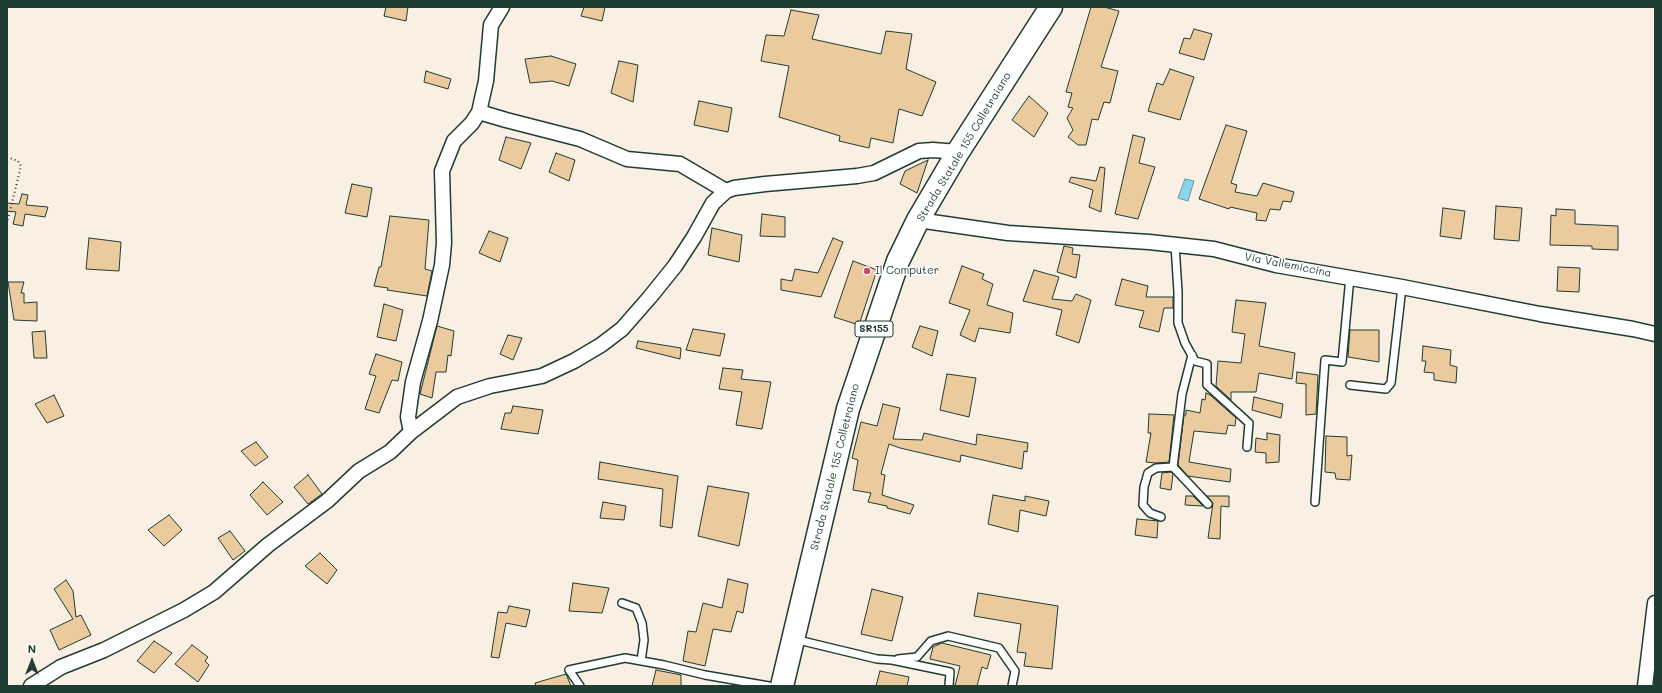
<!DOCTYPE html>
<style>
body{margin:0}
#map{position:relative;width:1662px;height:693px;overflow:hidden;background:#f9efe2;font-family:Mali,sans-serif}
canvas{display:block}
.frame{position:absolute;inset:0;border:8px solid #1f3d34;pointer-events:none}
.north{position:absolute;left:12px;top:641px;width:40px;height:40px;-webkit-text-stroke:3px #fff;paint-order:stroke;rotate:0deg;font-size:11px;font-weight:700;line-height:16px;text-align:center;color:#1f3d34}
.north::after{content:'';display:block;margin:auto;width:14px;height:18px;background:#1f3d34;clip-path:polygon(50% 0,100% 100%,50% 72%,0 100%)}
</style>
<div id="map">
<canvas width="1662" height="693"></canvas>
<div class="frame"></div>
<div class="north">N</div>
</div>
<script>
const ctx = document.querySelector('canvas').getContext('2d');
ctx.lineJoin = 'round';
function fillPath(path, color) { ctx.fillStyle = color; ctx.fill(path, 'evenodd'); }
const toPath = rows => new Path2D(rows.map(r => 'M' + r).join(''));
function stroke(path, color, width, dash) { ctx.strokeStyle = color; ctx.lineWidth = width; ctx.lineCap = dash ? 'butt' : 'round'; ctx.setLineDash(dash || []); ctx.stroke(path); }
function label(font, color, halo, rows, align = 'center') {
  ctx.font = font + ' Mali,sans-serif'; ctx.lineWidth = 3; ctx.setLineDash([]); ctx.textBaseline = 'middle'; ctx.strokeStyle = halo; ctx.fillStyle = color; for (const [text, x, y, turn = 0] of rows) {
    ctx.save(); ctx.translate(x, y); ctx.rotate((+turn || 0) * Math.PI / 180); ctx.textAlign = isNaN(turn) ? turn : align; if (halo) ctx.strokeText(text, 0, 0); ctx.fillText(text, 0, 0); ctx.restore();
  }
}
const water = toPath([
 [1185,179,1194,181,1188,201,1178,198,1185,179]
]);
fillPath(water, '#8dd5ee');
stroke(water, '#6198a4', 1);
const building = toPath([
 [386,7,408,7,406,21,384,16,386,7],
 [584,7,605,7,602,21,581,16,584,7],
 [1091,7,1104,7,1119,11,1101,67,1118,71,1110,103,1104,102,1098,120,1092,119,1086,145,1078,145,1068,137,1073,130,1067,118,1073,108,1068,107,1072,93,1066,92,1091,7],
 [791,10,819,15,812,39,881,54,886,31,912,34,906,69,936,82,922,116,899,109,893,143,871,138,869,148,839,141,840,136,779,117,789,66,761,61,766,35,784,36,791,10],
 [1194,29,1212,34,1204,60,1179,53,1184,38,1190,39,1194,29],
 [551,56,576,64,569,86,552,81,530,83,525,59,551,56],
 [619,61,638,65,633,102,611,93,619,61],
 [1170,69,1194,77,1180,120,1148,111,1157,83,1163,85,1170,69],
 [426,71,451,79,448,89,424,82,426,71],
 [1029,96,1048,113,1034,137,1012,120,1029,96],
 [699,101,732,108,728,132,694,125,699,101],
 [1226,125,1247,131,1231,183,1237,185,1235,192,1257,196,1263,183,1294,192,1291,202,1283,201,1280,210,1270,209,1266,221,1256,220,1257,213,1230,207,1229,209,1199,199,1226,125],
 [1133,135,1145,138,1139,163,1155,167,1138,219,1115,214,1133,135],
 [506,137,531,143,521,169,499,160,506,137],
 [556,153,575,160,569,181,549,172,556,153],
 [928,160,917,193,900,184,905,171,928,160],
 [1100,167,1105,168,1101,212,1089,207,1093,190,1069,182,1071,177,1096,181,1100,167],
 [352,184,372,188,367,217,345,213,352,184],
 [22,194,28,195,26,205,48,207,45,217,25,214,23,226,13,224,16,212,7,211,7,203,19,204,22,194],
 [1496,206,1522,208,1519,241,1494,239,1496,206],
 [1443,208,1465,211,1461,239,1440,236,1443,208],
 [1556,209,1575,210,1575,224,1618,226,1618,250,1592,249,1592,246,1550,245,1551,215,1556,216,1556,209],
 [762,214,785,217,785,237,760,236,762,214],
 [390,216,429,220,425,269,432,271,427,296,387,290,388,288,374,286,379,267,381,267,390,216],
 [712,228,742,235,739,262,708,255,712,228],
 [489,231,508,238,500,262,479,253,489,231],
 [89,238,121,242,119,271,86,269,89,238],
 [833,238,843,242,821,297,781,290,781,279,792,281,795,269,818,273,833,238],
 [1064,246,1073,248,1072,254,1080,255,1076,278,1057,272,1064,246],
 [853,261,877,270,859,325,834,317,853,261],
 [962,266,984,274,982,279,993,284,987,305,1013,313,1010,333,979,328,975,342,960,335,970,310,949,303,962,266],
 [1558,267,1580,268,1579,292,1557,291,1558,267],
 [1034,270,1059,277,1052,299,1072,301,1076,294,1091,300,1079,343,1056,335,1062,310,1023,301,1034,270],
 [1122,279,1148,286,1146,297,1173,297,1173,308,1164,308,1159,332,1139,327,1144,311,1115,305,1122,279],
 [8,282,24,282,21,293,24,293,24,303,37,302,37,321,14,320,8,282],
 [1236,300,1266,303,1259,346,1295,353,1292,379,1259,373,1256,392,1231,392,1231,400,1216,386,1218,361,1241,363,1245,334,1232,332,1236,300],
 [384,304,403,310,396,341,377,337,384,304],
 [437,326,454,331,451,356,448,355,446,372,436,372,432,398,420,394,437,326],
 [920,326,938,331,932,356,912,347,920,326],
 [693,329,725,334,720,356,686,350,693,329],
 [1350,330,1379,330,1379,362,1348,357,1350,330],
 [45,331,47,358,34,358,32,332,45,331],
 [508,335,522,338,513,360,500,354,508,335],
 [638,341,681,348,680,359,636,348,638,341],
 [1423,346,1451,350,1450,365,1457,367,1456,383,1434,380,1434,373,1424,372,1426,361,1422,361,1423,346],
 [376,354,402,362,398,381,392,380,379,413,365,409,376,376,369,374,376,354],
 [723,368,743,370,741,379,771,382,762,429,736,425,742,392,719,389,723,368],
 [1297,372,1318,375,1316,414,1306,415,1306,384,1296,383,1297,372],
 [947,374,976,378,969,417,940,410,947,374],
 [1206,393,1210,395,1236,418,1235,426,1228,425,1226,434,1194,431,1189,462,1231,469,1230,482,1188,476,1178,465,1184,415,1186,415,1186,410,1200,413,1202,399,1205,400,1206,393],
 [54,395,64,416,47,423,35,404,54,395],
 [1254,397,1283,404,1281,418,1252,410,1254,397],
 [883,404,900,408,893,439,922,440,924,433,976,445,977,434,1028,443,1027,452,1024,451,1022,469,961,455,960,462,900,448,889,444,881,474,885,475,882,495,914,505,910,514,887,508,887,506,868,502,871,493,853,490,858,460,852,458,861,422,877,426,883,404],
 [513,406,543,410,538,434,501,429,505,413,511,413,513,406],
 [1149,414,1174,415,1169,462,1155,463,1146,462,1151,433,1148,433,1149,414],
 [1267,433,1280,435,1279,462,1266,463,1266,453,1255,452,1256,438,1267,440,1267,433],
 [1326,436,1347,437,1347,456,1352,455,1350,480,1336,479,1335,473,1325,472,1326,436],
 [256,442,268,457,255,466,241,451,256,442],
 [600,462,678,476,672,528,660,526,663,489,598,479,600,462],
 [1171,472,1173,474,1171,490,1160,488,1162,473,1171,472],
 [308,475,322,494,308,504,294,487,308,475],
 [263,482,283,502,267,515,250,495,263,482],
 [708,486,749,493,739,546,698,536,708,486],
 [993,495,1025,501,1025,496,1049,501,1046,516,1020,510,1018,532,988,524,993,495],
 [1186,496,1193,496,1203,506,1185,505,1186,496],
 [1207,496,1229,496,1229,507,1221,506,1220,539,1208,538,1213,503,1207,496],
 [603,502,626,506,624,520,600,518,603,502],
 [169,515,182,530,164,546,148,530,169,515],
 [1137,519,1158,521,1157,538,1135,535,1137,519],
 [230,531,245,551,233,560,218,538,230,531],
 [320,553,337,570,327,584,305,566,320,553],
 [728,579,748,584,743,613,737,611,731,632,713,629,705,666,683,661,688,631,696,632,703,603,722,608,728,579],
 [66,580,73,591,76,617,81,615,91,635,59,650,50,630,73,619,54,589,66,580],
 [573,583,609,588,602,613,569,611,573,583],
 [872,589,903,597,892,641,861,634,872,589],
 [978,593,1058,606,1052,669,1024,666,1026,653,1017,652,1021,624,974,616,978,593],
 [509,606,530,610,526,627,506,623,499,658,491,657,498,612,507,613,509,606],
 [154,641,172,653,154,673,137,661,154,641],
 [942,643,991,655,987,669,982,667,977,686,955,686,960,666,930,659,933,647,942,643],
 [192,645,208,657,205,661,209,665,198,682,175,664,192,645],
 [656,670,681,675,681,686,652,686,656,670],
 [880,671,909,677,907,686,876,686,880,671],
 [566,674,571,686,536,686,535,683,566,674]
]);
fillPath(building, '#ebcb9d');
stroke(building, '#1f3d34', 1);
const lane = toPath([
 [1175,245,1178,292,1178,323,1185,343,1195,361,1207,364,1207,385,1249,423,1247,447],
 [1192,355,1182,394,1173,467,1208,504],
 [1350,385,1386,389,1391,383,1402,287],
 [1315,502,1325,360,1342,362,1350,277],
 [1161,517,1150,513,1143,505,1144,487,1148,473,1156,468,1173,467],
 [622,603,636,608,642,623,644,640,641,661],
 [794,639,877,659,892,660,950,672,949,686],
 [898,659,917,657,931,641,948,636,999,648,1015,671,1012,686],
 [580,686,569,670,625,658,664,665,705,675,769,686]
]);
const street = toPath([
 [479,112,506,120,580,139,627,159,680,164,726,191],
 [918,220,1008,233,1149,242,1214,249,1276,265,1402,287,1540,314,1633,329,1655,334],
 [411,432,408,417,413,382,430,321,442,265,444,243,442,171,454,141,472,123,479,112,486,81,491,25,502,7],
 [31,686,61,667,104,650,184,610,214,592,268,545,327,501,359,471,390,452,411,432,457,397,490,386,542,376,574,361,601,345,622,329,650,297,675,266,694,237,713,203,726,191,734,188,765,184,857,176,874,173,919,151,933,150,958,152],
 [1645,686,1655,603]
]);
const primary = toPath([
 [782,686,848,409,898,261,918,220,958,152,1051,7]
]);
stroke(lane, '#1f3d34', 10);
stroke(street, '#1f3d34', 17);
stroke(primary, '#1f3d34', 25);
stroke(toPath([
 [7,157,18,161,21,166,7,223]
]), '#1f3d34', 2, [1, 3]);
stroke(lane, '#fff', 7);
stroke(street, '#fff', 14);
stroke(primary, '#fff', 22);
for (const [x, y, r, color] of [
 [867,271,4,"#d1495b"]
]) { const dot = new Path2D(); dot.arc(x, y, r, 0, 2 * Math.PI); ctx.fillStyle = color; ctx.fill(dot); stroke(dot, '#fff', 1.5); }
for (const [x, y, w] of [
 [874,329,38]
]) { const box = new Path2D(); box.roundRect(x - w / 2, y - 8, w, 16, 3); ctx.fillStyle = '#fff'; ctx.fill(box); stroke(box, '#1f3d34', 1); }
label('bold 10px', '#1f3d34', null, [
 ["SR155",874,329]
]);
label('11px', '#1f3d34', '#fff', [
 ["Strada Statale 155 Colletraiano",964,147,-59],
 ["Via Vallemiccina",1288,265,11],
 ["Strada Statale 155 Colletraiano",835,467,-76]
]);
label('11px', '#1f3d34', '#fff', [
 ["Il Computer",875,271]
], 'left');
</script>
